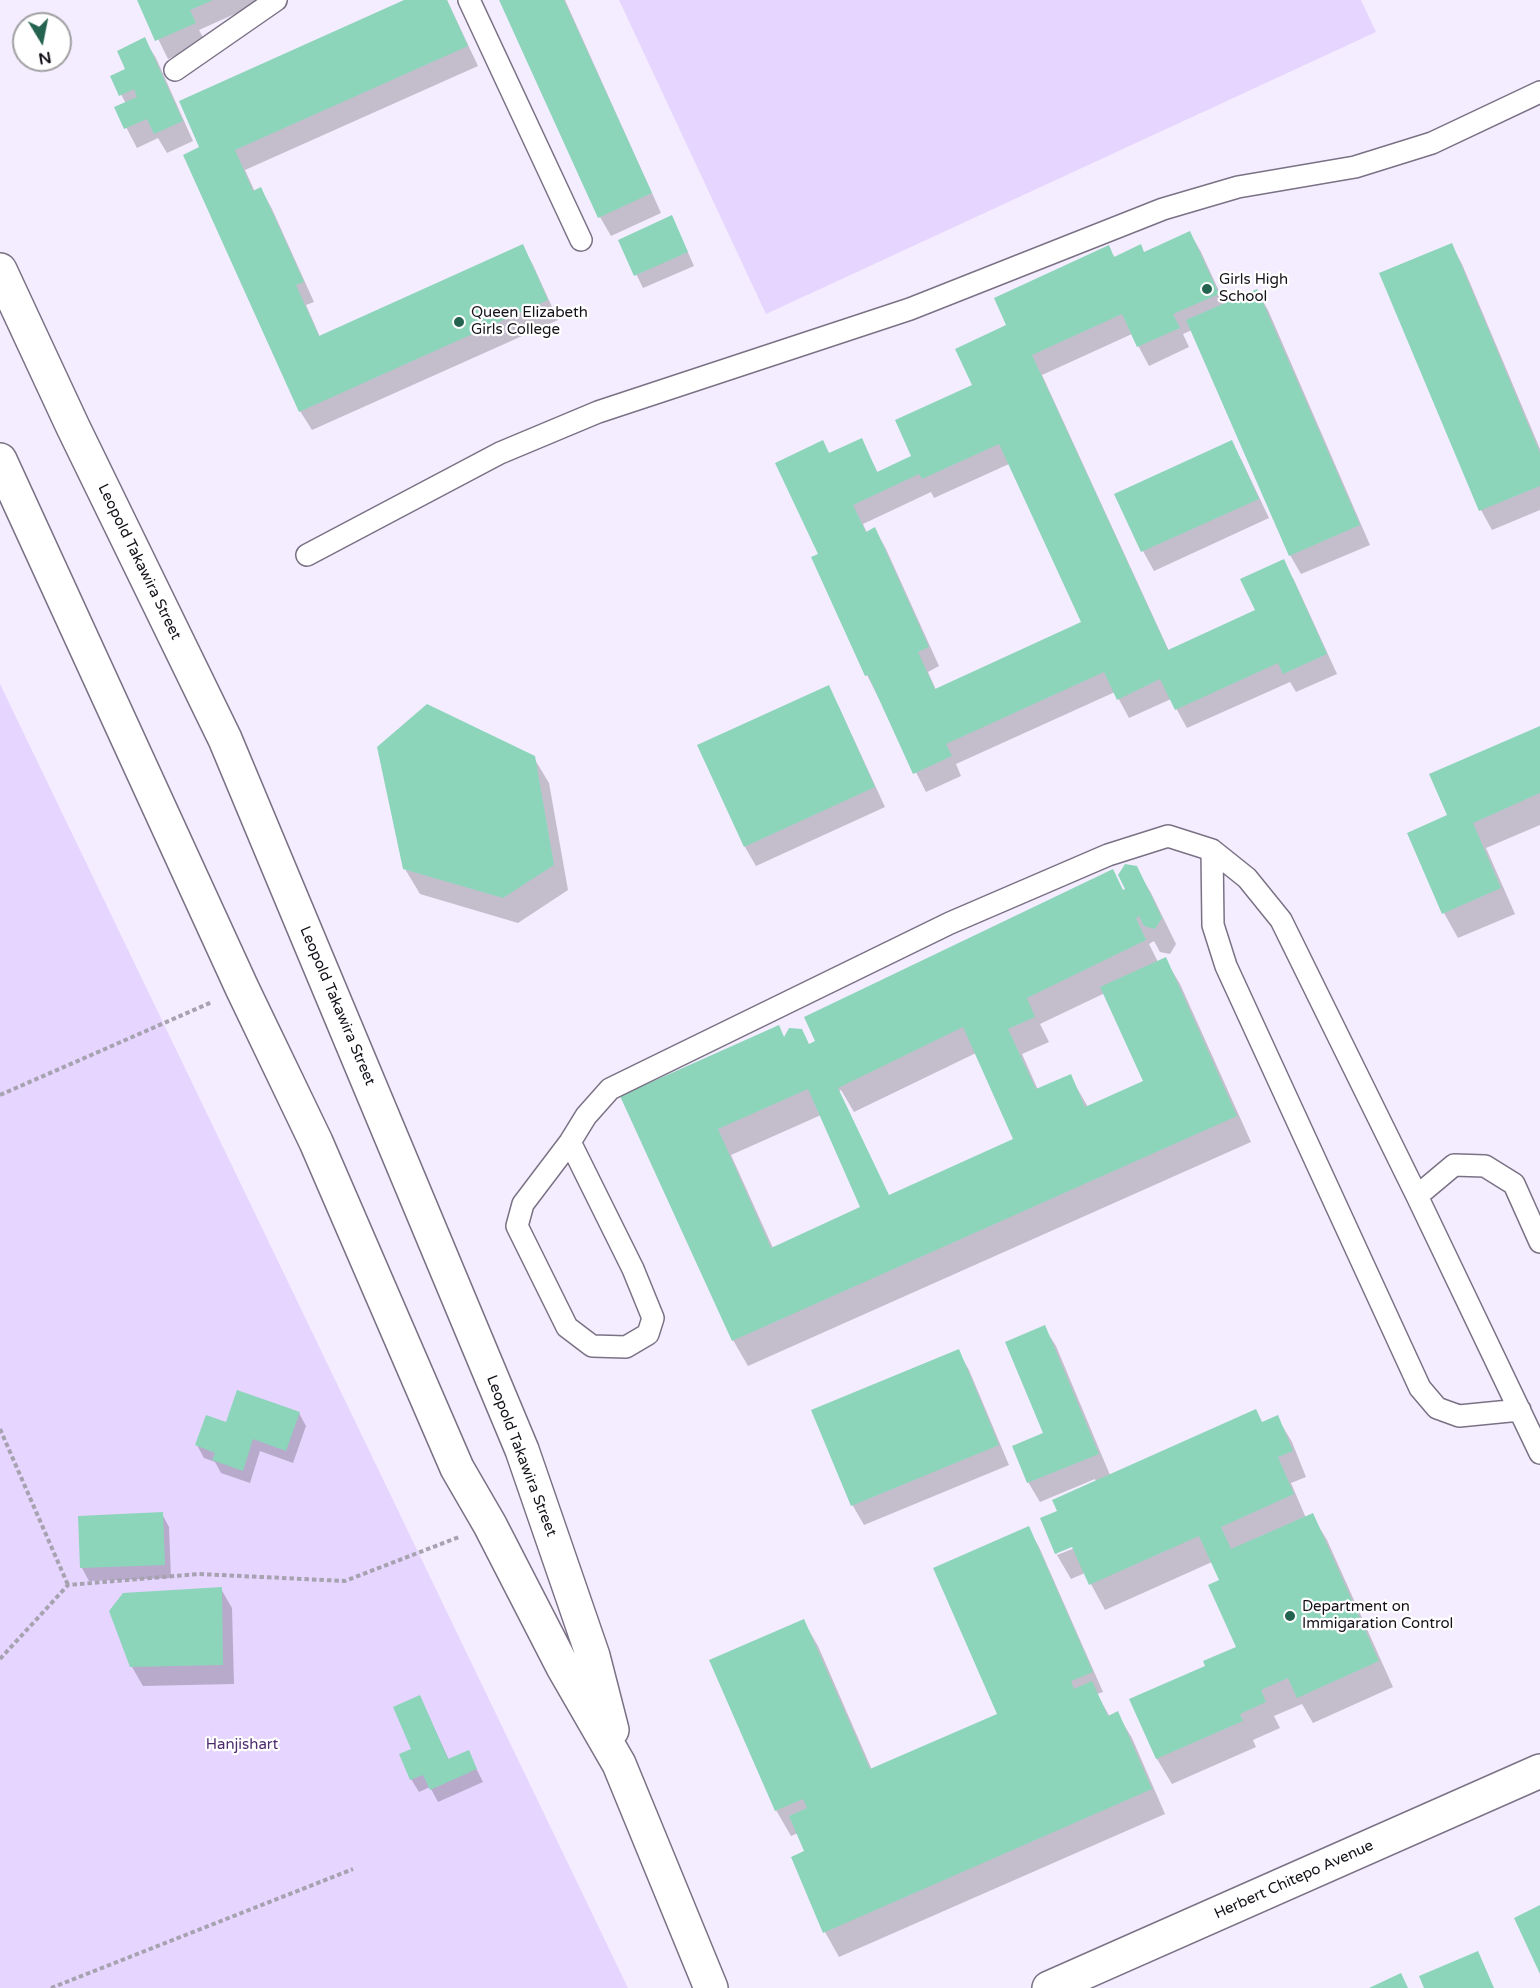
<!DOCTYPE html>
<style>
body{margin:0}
#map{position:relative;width:1540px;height:1988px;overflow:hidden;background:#f4edff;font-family:"Varela Round",sans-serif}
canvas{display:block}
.north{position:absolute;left:12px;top:12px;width:60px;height:60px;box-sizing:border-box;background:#fff;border:2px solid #a1a0a3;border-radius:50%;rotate:170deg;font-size:16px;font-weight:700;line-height:24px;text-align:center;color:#151119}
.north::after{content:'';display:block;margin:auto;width:21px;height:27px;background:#24634f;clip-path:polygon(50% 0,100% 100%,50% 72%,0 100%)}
</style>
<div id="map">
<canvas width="1540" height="1988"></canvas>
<div class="north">N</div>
</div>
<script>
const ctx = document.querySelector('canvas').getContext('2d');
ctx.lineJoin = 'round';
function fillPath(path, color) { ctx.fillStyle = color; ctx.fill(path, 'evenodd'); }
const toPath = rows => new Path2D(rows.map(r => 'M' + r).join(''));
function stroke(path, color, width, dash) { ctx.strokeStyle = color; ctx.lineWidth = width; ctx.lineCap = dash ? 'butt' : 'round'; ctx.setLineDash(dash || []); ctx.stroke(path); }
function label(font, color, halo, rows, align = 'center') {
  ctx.font = font + ' "Varela Round",sans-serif'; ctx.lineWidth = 4.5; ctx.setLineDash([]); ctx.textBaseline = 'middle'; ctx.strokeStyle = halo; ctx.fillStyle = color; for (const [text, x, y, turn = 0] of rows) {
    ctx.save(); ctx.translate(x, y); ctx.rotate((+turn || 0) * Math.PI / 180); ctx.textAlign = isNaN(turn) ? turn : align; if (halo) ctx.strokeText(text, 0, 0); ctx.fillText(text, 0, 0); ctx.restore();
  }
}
fillPath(toPath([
 [619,0,1361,0,1376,32,766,314],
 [0,684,628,1988,0,1988]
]), '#e6d5fe');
fillPath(toPath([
 [139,0,266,0,199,30,206,43,168,59],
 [408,0,447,0,478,66,245,170,255,192,261,189,272,209,314,302,306,305,320,337,522,246,533,265,558,320,312,430,300,411,201,148],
 [501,0,565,0,661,213,611,236,600,217],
 [144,39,156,58,193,141,167,153,158,138,137,148,116,108,126,104,112,76,127,70],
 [678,230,694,266,643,288,620,241],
 [1190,233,1201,252,1225,304,1257,291,1268,310,1370,545,1301,574,1290,555,1192,330,1183,334,1189,347,1149,366,1132,334,1042,375,1169,651,1257,611,1283,561,1294,580,1337,674,1296,692,1290,682,1187,728,1171,699,1129,718,1115,692,956,764,961,776,926,792,867,675,820,554,830,455,861,440,878,473,913,457,974,386,1008,326,1108,247,1115,258,1144,254],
 [1009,464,1083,623,936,690,928,672,939,666,886,549,875,529,867,533,863,524,931,492,934,498],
 [1451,244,1462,264,1540,449,1540,510,1492,530,1481,510,1381,273],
 [1231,442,1242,461,1269,518,1154,571,1143,551,1116,494],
 [828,687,839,707,885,807,756,866,745,847],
 [1540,727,1540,825,1486,848,1515,914,1458,938,1444,913,1449,816],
 [534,758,549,783,568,890,518,923,420,894,405,869],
 [1136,868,1151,893,1176,944,1170,954,1160,952,1154,941,1149,944,1158,962,1165,959,1180,984,1251,1142,748,1366,733,1340,622,1097,778,1027,785,1039,810,1045,1124,891,1127,889],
 [1105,993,1145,1082,1088,1107,1070,1076,1038,1090,1022,1054,1049,1042,1040,1024],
 [976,1053,1015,1140,889,1196,839,1091,841,1090,854,1112],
 [821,1115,862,1208,773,1248,731,1155],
 [1044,1327,1056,1346,1110,1475,1277,1417,1292,1442,1306,1477,1291,1483,1306,1518,1312,1515,1327,1540,1393,1687,1313,1723,1302,1704,1274,1716,1280,1728,1253,1740,1256,1747,1172,1784,1157,1759,1131,1700,1207,1667,1238,1648,1221,1581,1212,1562,1105,1610,1085,1573,1071,1579,1057,1555,1080,1546,1079,1543,1057,1552,1057,1555,1042,1519,1059,1512,1096,1482,1095,1479,1040,1502,1028,1482,1045,1434],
 [958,1351,969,1370,1009,1465,864,1525,853,1506,813,1411],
 [299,1413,306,1426,293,1463,260,1451,250,1483,221,1473,215,1462,204,1458,197,1445,227,1424],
 [162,1514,169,1527,171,1578,89,1581,82,1568],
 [1028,1528,1039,1547,1103,1692,1097,1694,1110,1717,1117,1713,1132,1738,1165,1814,839,1957,825,1932,806,1852,798,1833,791,1836,776,1810,803,1620,818,1646,872,1770,999,1714],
 [221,1589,232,1608,234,1684,143,1686,132,1667],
 [420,1697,449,1760,468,1752,483,1782,438,1802,430,1787,419,1792,411,1779]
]), '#0003');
fillPath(toPath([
 [137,0,213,0,190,10,196,23,155,41],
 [404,0,447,0,468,46,235,150,253,191,261,187,304,282,296,285,319,336,523,244,548,300,299,412,183,155,199,147,179,101],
 [499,0,564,0,652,193,598,218],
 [145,37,183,121,154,134,147,119,124,129,114,107,137,97,134,89,119,96,110,76,125,69,117,51],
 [672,215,688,252,634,276,618,240],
 [1190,231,1219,294,1173,314,1180,328,1137,347,1122,314,1032,355,1168,650,1255,610,1240,579,1284,559,1327,654,1283,674,1278,663,1175,710,1160,679,1117,700,1104,672,946,744,952,756,913,774,868,675,865,676,811,557,818,554,775,463,823,440,829,453,862,438,877,472,911,456,895,420,972,385,955,349,1006,325,994,298,1109,245,1114,257,1141,244,1144,252],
 [999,444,1081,622,935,689,918,652,929,647,875,527,866,532,853,505,919,474,922,479],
 [1452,243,1540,453,1540,486,1479,511,1379,273],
 [1257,289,1360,525,1289,556,1186,320],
 [1232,440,1259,499,1141,552,1114,494],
 [829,685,875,787,744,847,697,745],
 [427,704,535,756,554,865,503,898,403,869,377,747],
 [1540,726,1540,793,1473,823,1501,888,1442,914,1407,833,1447,815,1429,774],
 [1125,864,1137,866,1162,918,1155,929,1144,926,1139,916,1136,918,1146,940,1027,998,1035,1017,1008,1029,1036,1089,1071,1074,1085,1107,1143,1081,1100,987,1166,957,1237,1116,732,1341,620,1096,779,1025,784,1037,789,1028,802,1029,809,1044,815,1041,804,1017,1113,869,1123,890,1125,889,1118,875],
 [963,1027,1013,1139,889,1195,838,1088],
 [808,1089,860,1207,771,1248,718,1129],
 [1045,1325,1099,1454,1027,1483,1012,1446,1043,1433,1005,1342],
 [959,1349,999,1445,851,1506,811,1410],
 [237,1390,300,1412,286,1451,253,1439,243,1471,212,1460,215,1453,195,1445,206,1415,226,1422],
 [1256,1409,1262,1422,1278,1415,1293,1451,1278,1457,1294,1494,1221,1527,1231,1549,1313,1513,1379,1661,1297,1698,1288,1678,1261,1690,1266,1702,1240,1714,1243,1721,1156,1759,1129,1699,1205,1666,1203,1661,1236,1647,1208,1585,1219,1580,1199,1536,1089,1585,1072,1547,1055,1554,1040,1518,1057,1511,1052,1500],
 [163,1512,165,1565,80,1568,78,1516],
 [1029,1526,1093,1672,1071,1681,1074,1689,1092,1681,1108,1716,1118,1711,1152,1789,823,1933,791,1857,804,1851,789,1816,807,1808,803,1799,775,1811,709,1660,804,1619,870,1769,997,1714,933,1568],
 [222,1587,223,1665,130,1667,109,1611,123,1593],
 [420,1695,448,1759,469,1750,477,1769,430,1790,423,1775,410,1780,399,1754,411,1749,393,1707],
 [1540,1905,1540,1974,1514,1918],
 [1478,1951,1494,1988,1424,1988,1419,1976],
 [1401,1973,1408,1988,1369,1988]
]), '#8cd5bb');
const lane = toPath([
 [469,0,581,240],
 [175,70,276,0],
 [307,555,500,453,598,412,910,309,1163,209,1238,187,1355,167,1432,143,1540,92],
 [1212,850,1213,925,1226,966,1420,1388,1437,1408,1459,1416,1520,1410],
 [570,1142,633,1269,653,1318,648,1334,626,1347,592,1346,567,1327,517,1226,523,1204,570,1142,586,1116,610,1089,950,923,1108,855,1168,836,1212,850,1247,878,1281,920,1417,1196,1540,1453],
 [1417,1196,1454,1165,1485,1166,1514,1184,1540,1242]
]);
const secondary = toPath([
 [0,270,73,427,225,739,522,1450,593,1656,612,1730],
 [0,460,242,988,316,1142,457,1468,490,1525,563,1667,619,1764,711,1988],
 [1049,1988,1540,1771]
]);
stroke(lane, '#7a7185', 24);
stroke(secondary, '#7a7185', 36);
stroke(toPath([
 [0,1095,212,1002],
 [0,1429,68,1585],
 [0,1659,68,1585,199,1574,345,1581,459,1537],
 [51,1988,353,1869]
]), '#a7a2b0', 4, [4.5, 3]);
stroke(lane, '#fff', 21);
stroke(secondary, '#fff', 33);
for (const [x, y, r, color] of [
 [1207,289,6,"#24634f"],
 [459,322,6,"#24634f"],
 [1290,1616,6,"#24634f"]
]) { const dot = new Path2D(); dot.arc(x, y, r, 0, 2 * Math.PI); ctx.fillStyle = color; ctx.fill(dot); stroke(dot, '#fff', 2); }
label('15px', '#151119', '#fff', [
 ["Girls High",1219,280],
 ["School",1219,297],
 ["Queen Elizabeth",471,313],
 ["Girls College",471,330],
 ["Department on",1302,1607],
 ["Immigaration Control",1302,1624]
], 'left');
label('15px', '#151119', '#fff', [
 ["Leopold Takawira Street",139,562,64],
 ["Leopold Takawira Street",337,1006,67],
 ["Leopold Takawira Street",521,1456,69],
 ["Herbert Chitepo Avenue",1294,1880,-24]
]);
label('15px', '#4d2c6e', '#fff', [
 ["Hanjishart",242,1745]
]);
</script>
